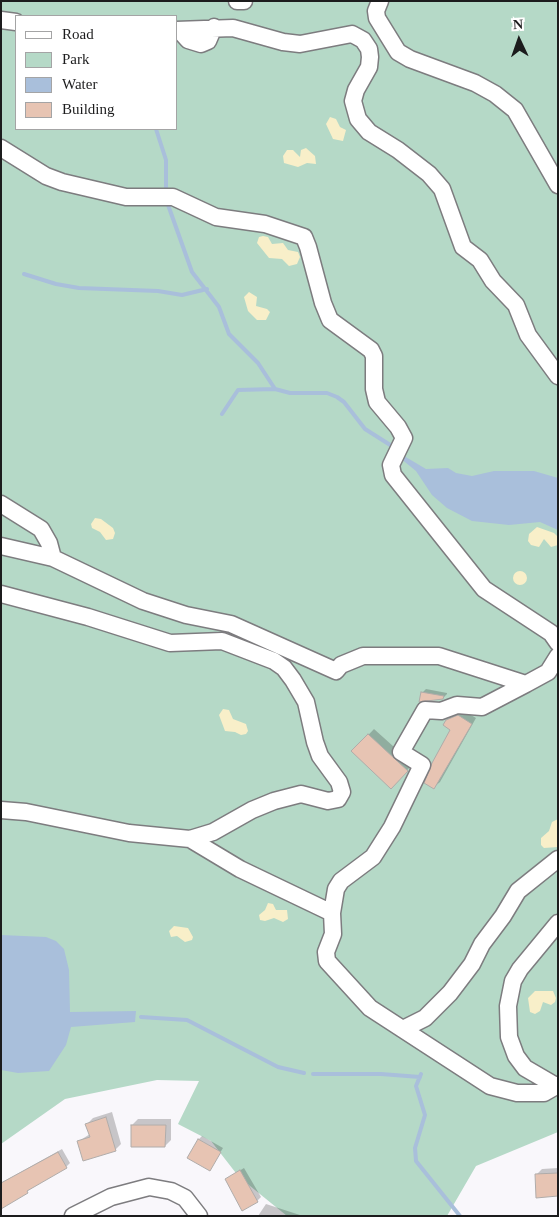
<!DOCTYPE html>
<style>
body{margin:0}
#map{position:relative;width:559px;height:1217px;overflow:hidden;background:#f9f7fb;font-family:Georgia,serif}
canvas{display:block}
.frame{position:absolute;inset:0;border:2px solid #1c1c1d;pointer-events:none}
.legend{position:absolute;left:15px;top:15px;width:162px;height:115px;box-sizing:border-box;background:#fff;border:1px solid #a4a4a5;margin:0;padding:6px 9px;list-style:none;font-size:15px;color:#1c1c1d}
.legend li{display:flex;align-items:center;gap:10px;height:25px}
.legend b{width:25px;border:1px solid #a4a4a5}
.north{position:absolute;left:494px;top:15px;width:50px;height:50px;-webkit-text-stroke:4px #fff;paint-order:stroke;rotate:357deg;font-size:14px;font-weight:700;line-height:20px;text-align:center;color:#1c1c1d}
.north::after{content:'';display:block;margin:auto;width:18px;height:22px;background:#1c1c1d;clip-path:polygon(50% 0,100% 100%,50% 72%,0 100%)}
</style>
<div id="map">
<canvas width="559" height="1217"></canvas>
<div class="frame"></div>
<ul class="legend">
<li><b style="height:6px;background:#fff"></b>Road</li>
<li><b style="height:14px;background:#b5d9c7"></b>Park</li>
<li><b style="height:14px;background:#a9bfdb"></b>Water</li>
<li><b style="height:14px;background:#e7c4b3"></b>Building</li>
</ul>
<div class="north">N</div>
</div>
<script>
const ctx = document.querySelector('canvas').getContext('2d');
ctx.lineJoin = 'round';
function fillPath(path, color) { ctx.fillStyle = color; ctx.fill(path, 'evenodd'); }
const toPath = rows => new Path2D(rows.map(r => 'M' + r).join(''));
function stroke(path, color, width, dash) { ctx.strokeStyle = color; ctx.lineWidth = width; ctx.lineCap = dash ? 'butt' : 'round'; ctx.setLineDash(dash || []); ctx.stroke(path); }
fillPath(toPath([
 [1,1,558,1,558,1132,476,1166,447,1216,287,1216,239,1177,211,1141,178,1124,199,1081,157,1080,65,1099,1,1144],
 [16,16,176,16,176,129,16,129]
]), '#b5d9c7');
fillPath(toPath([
 [330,117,336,119,340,127,346,130,343,141,333,139,326,124],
 [306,148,315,156,316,164,307,163,298,167,284,163,283,156,287,150,293,150,300,157,301,150],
 [263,236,268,237,272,244,283,243,288,250,298,252,300,257,297,264,289,266,282,259,269,258,257,243,259,237],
 [249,292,257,297,256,306,267,309,270,312,266,320,257,320,248,311,244,297],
 [95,518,101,519,113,528,115,533,113,539,106,540,100,532,92,528,91,524],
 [537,527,554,533,558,537,558,545,551,547,544,539,539,547,531,545,528,541,529,534],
 '513 578a7 7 0 1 1 14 0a7 7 0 1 1-14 0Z',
 [223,709,229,710,233,719,246,724,248,731,246,734,241,735,235,732,225,731,219,715],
 [558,819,558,847,544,848,541,845,541,838,549,831,552,822],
 [268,903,273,904,276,910,287,910,288,919,283,922,274,918,265,921,260,920,259,915,265,910],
 [174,926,188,928,193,937,192,940,185,942,177,936,171,937,169,931],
 [535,991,553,991,556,998,555,1002,551,1005,543,1002,540,1011,535,1014,530,1012,528,998]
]), '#f8efc9');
fillPath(toPath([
 [404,456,426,469,448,468,456,473,472,476,494,471,534,471,558,478,558,530,540,522,509,525,472,521,447,508,432,495,416,471,400,458],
 [1,935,46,937,56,941,64,949,69,970,70,1012,136,1011,135,1022,71,1027,66,1045,49,1071,18,1073,1,1070]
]), '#a9bfdb');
fillPath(toPath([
 [426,689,447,693,447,694,443,698,422,693],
 [464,711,476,718,440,782,434,787,452,730,447,720,453,715],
 [374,729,413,764,391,787,353,751],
 [112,1112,121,1144,115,1150,79,1141,90,1134,87,1124,93,1118],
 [138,1119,171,1119,171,1140,165,1146,132,1125],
 [202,1136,223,1148,210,1169,198,1140],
 [62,1149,70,1163,66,1167,1,1207,1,1183],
 [244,1168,261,1197,257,1201,226,1179],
 [558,1168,558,1195,536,1175,542,1169],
 [266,1204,303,1216,258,1216]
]), '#0003');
stroke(toPath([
 [156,129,166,160,166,192],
 [167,202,192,272,219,307,229,334,258,363,275,389,290,393,327,393,337,397,344,402,365,429,395,448],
 [24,274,56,284,79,288,158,291,182,295,207,289],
 [222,414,238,390,275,389],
 [141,1017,187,1020,278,1067,304,1073],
 [313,1074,381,1074,420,1077],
 [421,1074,416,1086,425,1115,415,1148,416,1161,460,1216]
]), '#a9bfdb', 4);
const building = toPath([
 [421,692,444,696,443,699,419,702,421,692],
 [458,715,472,724,434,789,424,783,432,763,450,730,443,725,446,720,458,715],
 [368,734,408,771,391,789,351,751,368,734],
 [106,1117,116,1151,83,1161,77,1141,90,1137,85,1124,106,1117],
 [131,1125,166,1125,165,1147,131,1147,131,1125],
 [198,1139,221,1152,210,1171,187,1158,198,1139],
 [58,1152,67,1168,27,1191,28,1193,1,1209,1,1183,58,1152],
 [240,1170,258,1202,242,1211,225,1179,240,1170],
 [558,1173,558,1196,536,1198,535,1174,558,1173]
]);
fillPath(building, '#e7c4b3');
stroke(building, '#b0acaa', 1);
const minor = toPath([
 [237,1,244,1],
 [380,1,376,11,377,18,398,52,410,59,475,83,495,94,515,110,558,185],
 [1,20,16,22],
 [176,30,233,28,283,42,300,44,352,34,363,40,369,49,370,57,369,67,356,90,353,101,358,119,369,132,398,150,429,174,442,189,463,247,480,260,493,281,516,305,528,335,558,376],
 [179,30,188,40,201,44,208,41,214,27],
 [1,148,46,176,62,182,126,197,173,197,216,217,265,224,304,237,308,247,323,303,330,320,371,350,374,356,374,389,377,402,398,427,404,438,391,465,393,475,484,589,551,633,558,643],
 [1,504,41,529,49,543,53,558],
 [1,546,53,558,143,601,186,615,231,624,336,671,341,665,363,656,439,656,526,684,548,672,558,656],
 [1,594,88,617,170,643,222,641,274,661,284,668,293,680,306,702,315,742,320,756,339,782,342,792,338,799,328,801,301,794,274,801,252,810,213,832,190,839],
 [1,810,26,812,129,833,190,839,240,869,332,913,333,934,326,952,327,961,370,1008,490,1086,517,1093,544,1093,558,1085],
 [332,913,336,889,341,881,373,857,392,827,422,765,401,752,425,710,441,711,457,705,482,707,526,684],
 [403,1029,425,1018,450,993,472,964,482,944,503,916,518,891,558,859],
 [556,1086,525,1068,516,1056,509,1037,508,1006,513,981,520,969,558,923],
 [73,1216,111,1197,149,1187,171,1191,185,1198,199,1216]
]);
stroke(minor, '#7d7c7f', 19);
stroke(minor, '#fff', 16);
</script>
